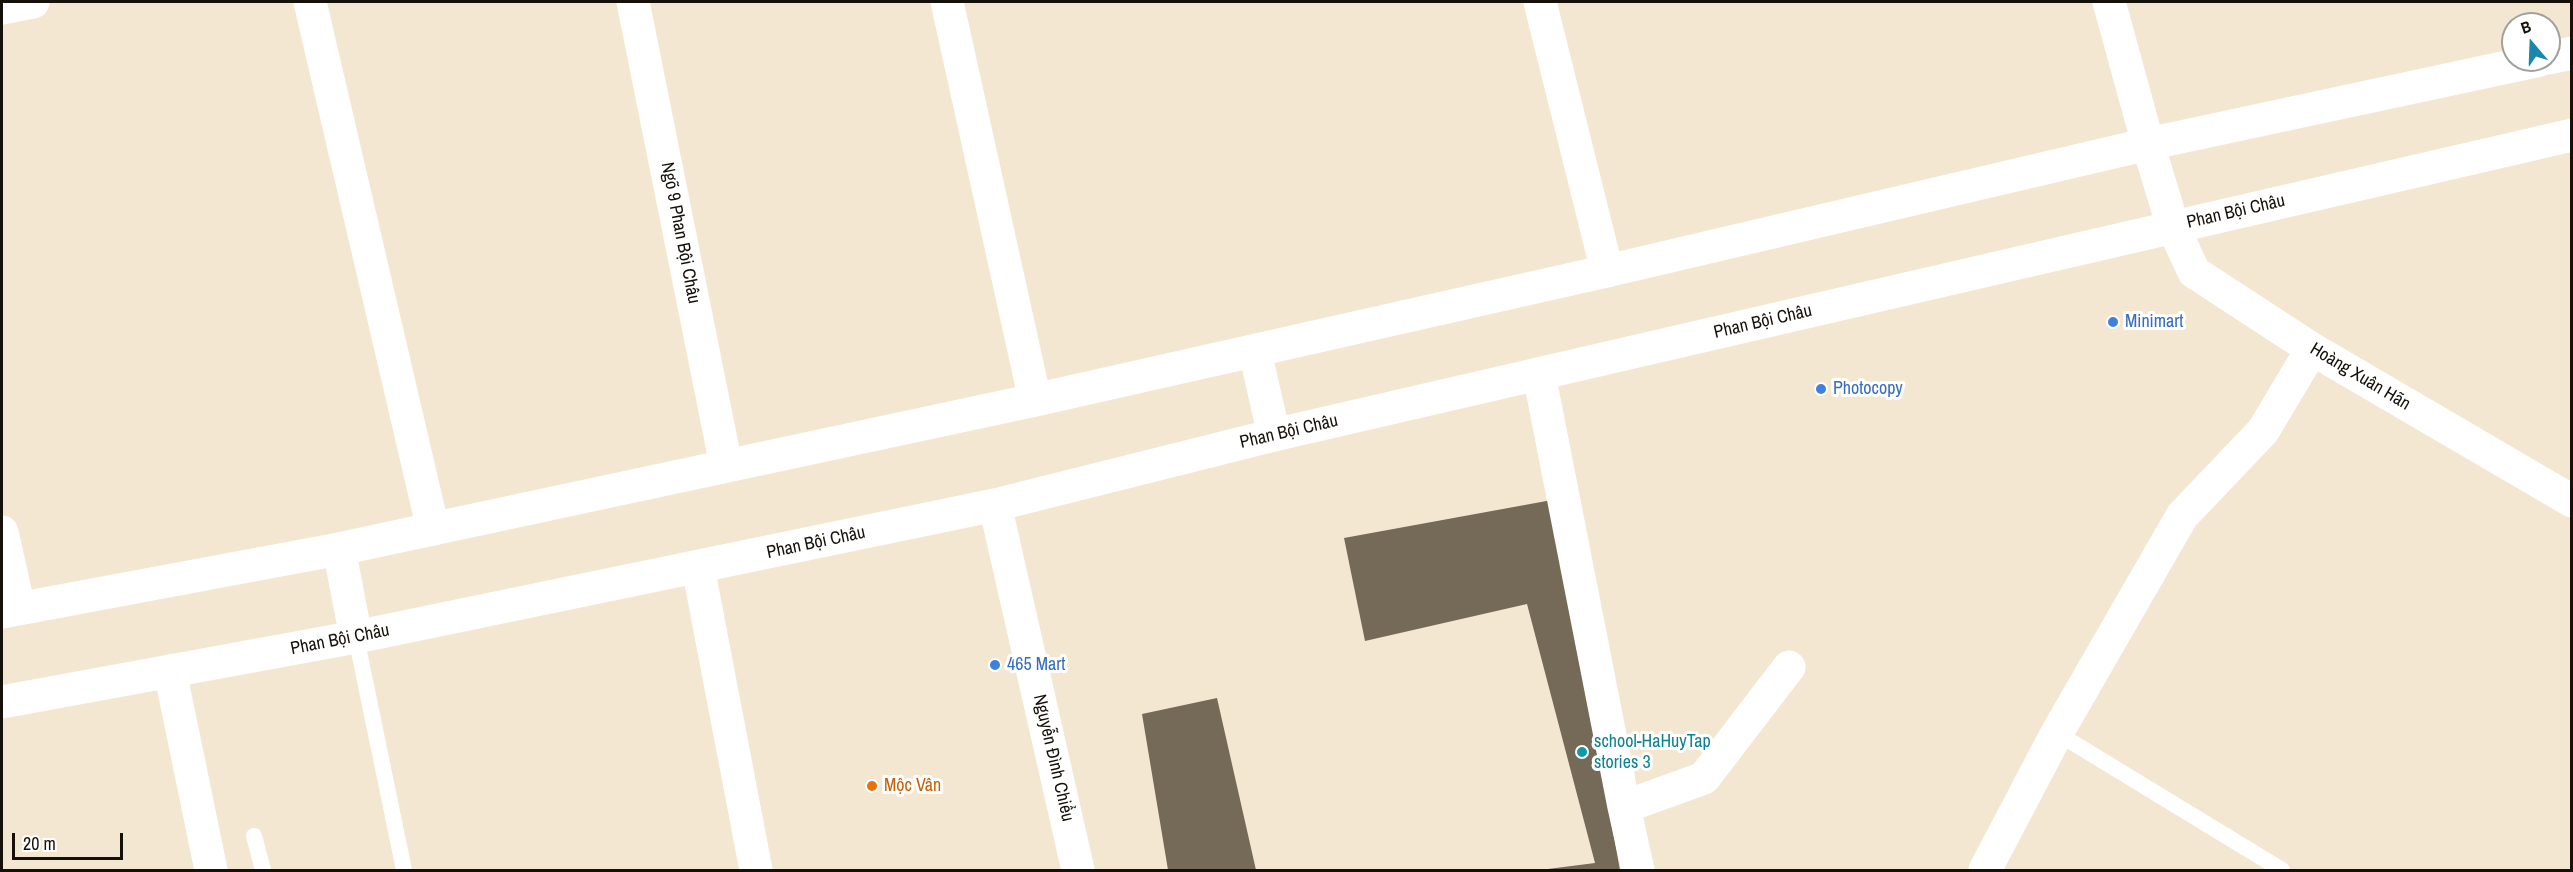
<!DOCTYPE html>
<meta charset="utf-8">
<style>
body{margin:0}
#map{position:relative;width:2573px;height:872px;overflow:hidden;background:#f4e7d2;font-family:"Archivo Narrow",sans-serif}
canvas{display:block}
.frame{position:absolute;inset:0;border:3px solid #15110a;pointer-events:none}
.north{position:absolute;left:2501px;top:12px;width:60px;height:60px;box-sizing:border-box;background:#fff;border:2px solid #a1a09d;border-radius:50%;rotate:341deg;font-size:16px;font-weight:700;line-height:24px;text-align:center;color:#15110a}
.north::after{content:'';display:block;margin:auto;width:21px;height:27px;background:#1b86ae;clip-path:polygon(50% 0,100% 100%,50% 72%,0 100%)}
.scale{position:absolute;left:12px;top:833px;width:111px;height:27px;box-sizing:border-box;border:3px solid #15110a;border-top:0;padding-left:8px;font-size:18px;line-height:21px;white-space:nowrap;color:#15110a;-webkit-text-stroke:4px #fff;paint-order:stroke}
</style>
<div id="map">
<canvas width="2573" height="872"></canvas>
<div class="frame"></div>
<div class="north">B</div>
<div class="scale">20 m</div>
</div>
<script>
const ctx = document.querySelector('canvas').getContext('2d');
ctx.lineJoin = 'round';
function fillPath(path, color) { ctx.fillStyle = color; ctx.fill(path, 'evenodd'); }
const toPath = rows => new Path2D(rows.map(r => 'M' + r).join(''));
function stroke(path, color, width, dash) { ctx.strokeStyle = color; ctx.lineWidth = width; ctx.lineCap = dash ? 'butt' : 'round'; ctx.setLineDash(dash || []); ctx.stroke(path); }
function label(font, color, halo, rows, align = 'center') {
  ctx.font = font + ' "Archivo Narrow",sans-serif'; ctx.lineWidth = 6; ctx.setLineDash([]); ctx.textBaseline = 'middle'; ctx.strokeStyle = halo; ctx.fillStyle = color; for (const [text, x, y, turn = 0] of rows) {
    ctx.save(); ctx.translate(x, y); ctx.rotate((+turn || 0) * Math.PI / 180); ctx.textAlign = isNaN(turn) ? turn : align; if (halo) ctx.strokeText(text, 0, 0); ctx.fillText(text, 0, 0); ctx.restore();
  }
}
fillPath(toPath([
 [1552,500,1620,870,1540,870,1595,863,1527,604,1365,641,1344,538],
 [1217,698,1256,870,1168,870,1142,714]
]), '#756a58');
stroke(toPath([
 [356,637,404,870],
 [2057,733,2282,870],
 [254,836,263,870]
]), '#fff', 16);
stroke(toPath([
 [310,2,433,529],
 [633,2,726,465],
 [947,2,1035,400],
 [1540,2,1607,271],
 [2,8,33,2],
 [2173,227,2194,272,2312,349,2572,501],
 [1539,374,1624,807],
 [995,505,1078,870],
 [2,532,19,608],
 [698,567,756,870],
 [170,671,211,870],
 [1638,870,1624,807,1704,778,1789,667],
 [1985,870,2057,733,2182,516,2263,431,2312,349]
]), '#fff', 33);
stroke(toPath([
 [2109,2,2148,144]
]), '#fff', 33);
stroke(toPath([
 [2549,58,2572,53],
 [2148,144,2173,227],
 [1255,352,1274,435],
 [339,549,356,637],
 [2,612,339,549,1035,400,1607,271,2148,144,2540,60],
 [2,702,356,637,995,505,1274,435,2572,135]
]), '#fff', 33);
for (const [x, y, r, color] of [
 [2113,322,6,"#3f7fe0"],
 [1821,389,6,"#3f7fe0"],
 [995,665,6,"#3f7fe0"],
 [1582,752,6,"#0f9aa8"],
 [872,786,6,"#e8710a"]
]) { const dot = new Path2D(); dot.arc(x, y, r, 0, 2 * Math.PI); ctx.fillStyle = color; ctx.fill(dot); stroke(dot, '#fff', 2); }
label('18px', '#15110a', '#fff', [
 ["Phan Bội Châu",2236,212,-13],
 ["Ngõ 9 Phan Bội Châu",680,233,79],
 ["Phan Bội Châu",1763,322,-13],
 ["Hoàng Xuân Hãn",2360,377,31],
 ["Phan Bội Châu",1289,432,-13],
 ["Phan Bội Châu",816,543,-12],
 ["Phan Bội Châu",340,640,-11],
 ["Nguyễn Đình Chiểu",1053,758,77]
]);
label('18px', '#366cbe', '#fff', [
 ["Minimart",2125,322],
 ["Photocopy",1833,389],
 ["465 Mart",1007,665]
], 'left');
label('18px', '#0d838f', '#fff', [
 ["school-HaHuyTap",1594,742],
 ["stories 3",1594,763]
], 'left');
label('18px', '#c56008', '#fff', [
 ["Mộc Vân",884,786]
], 'left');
</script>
